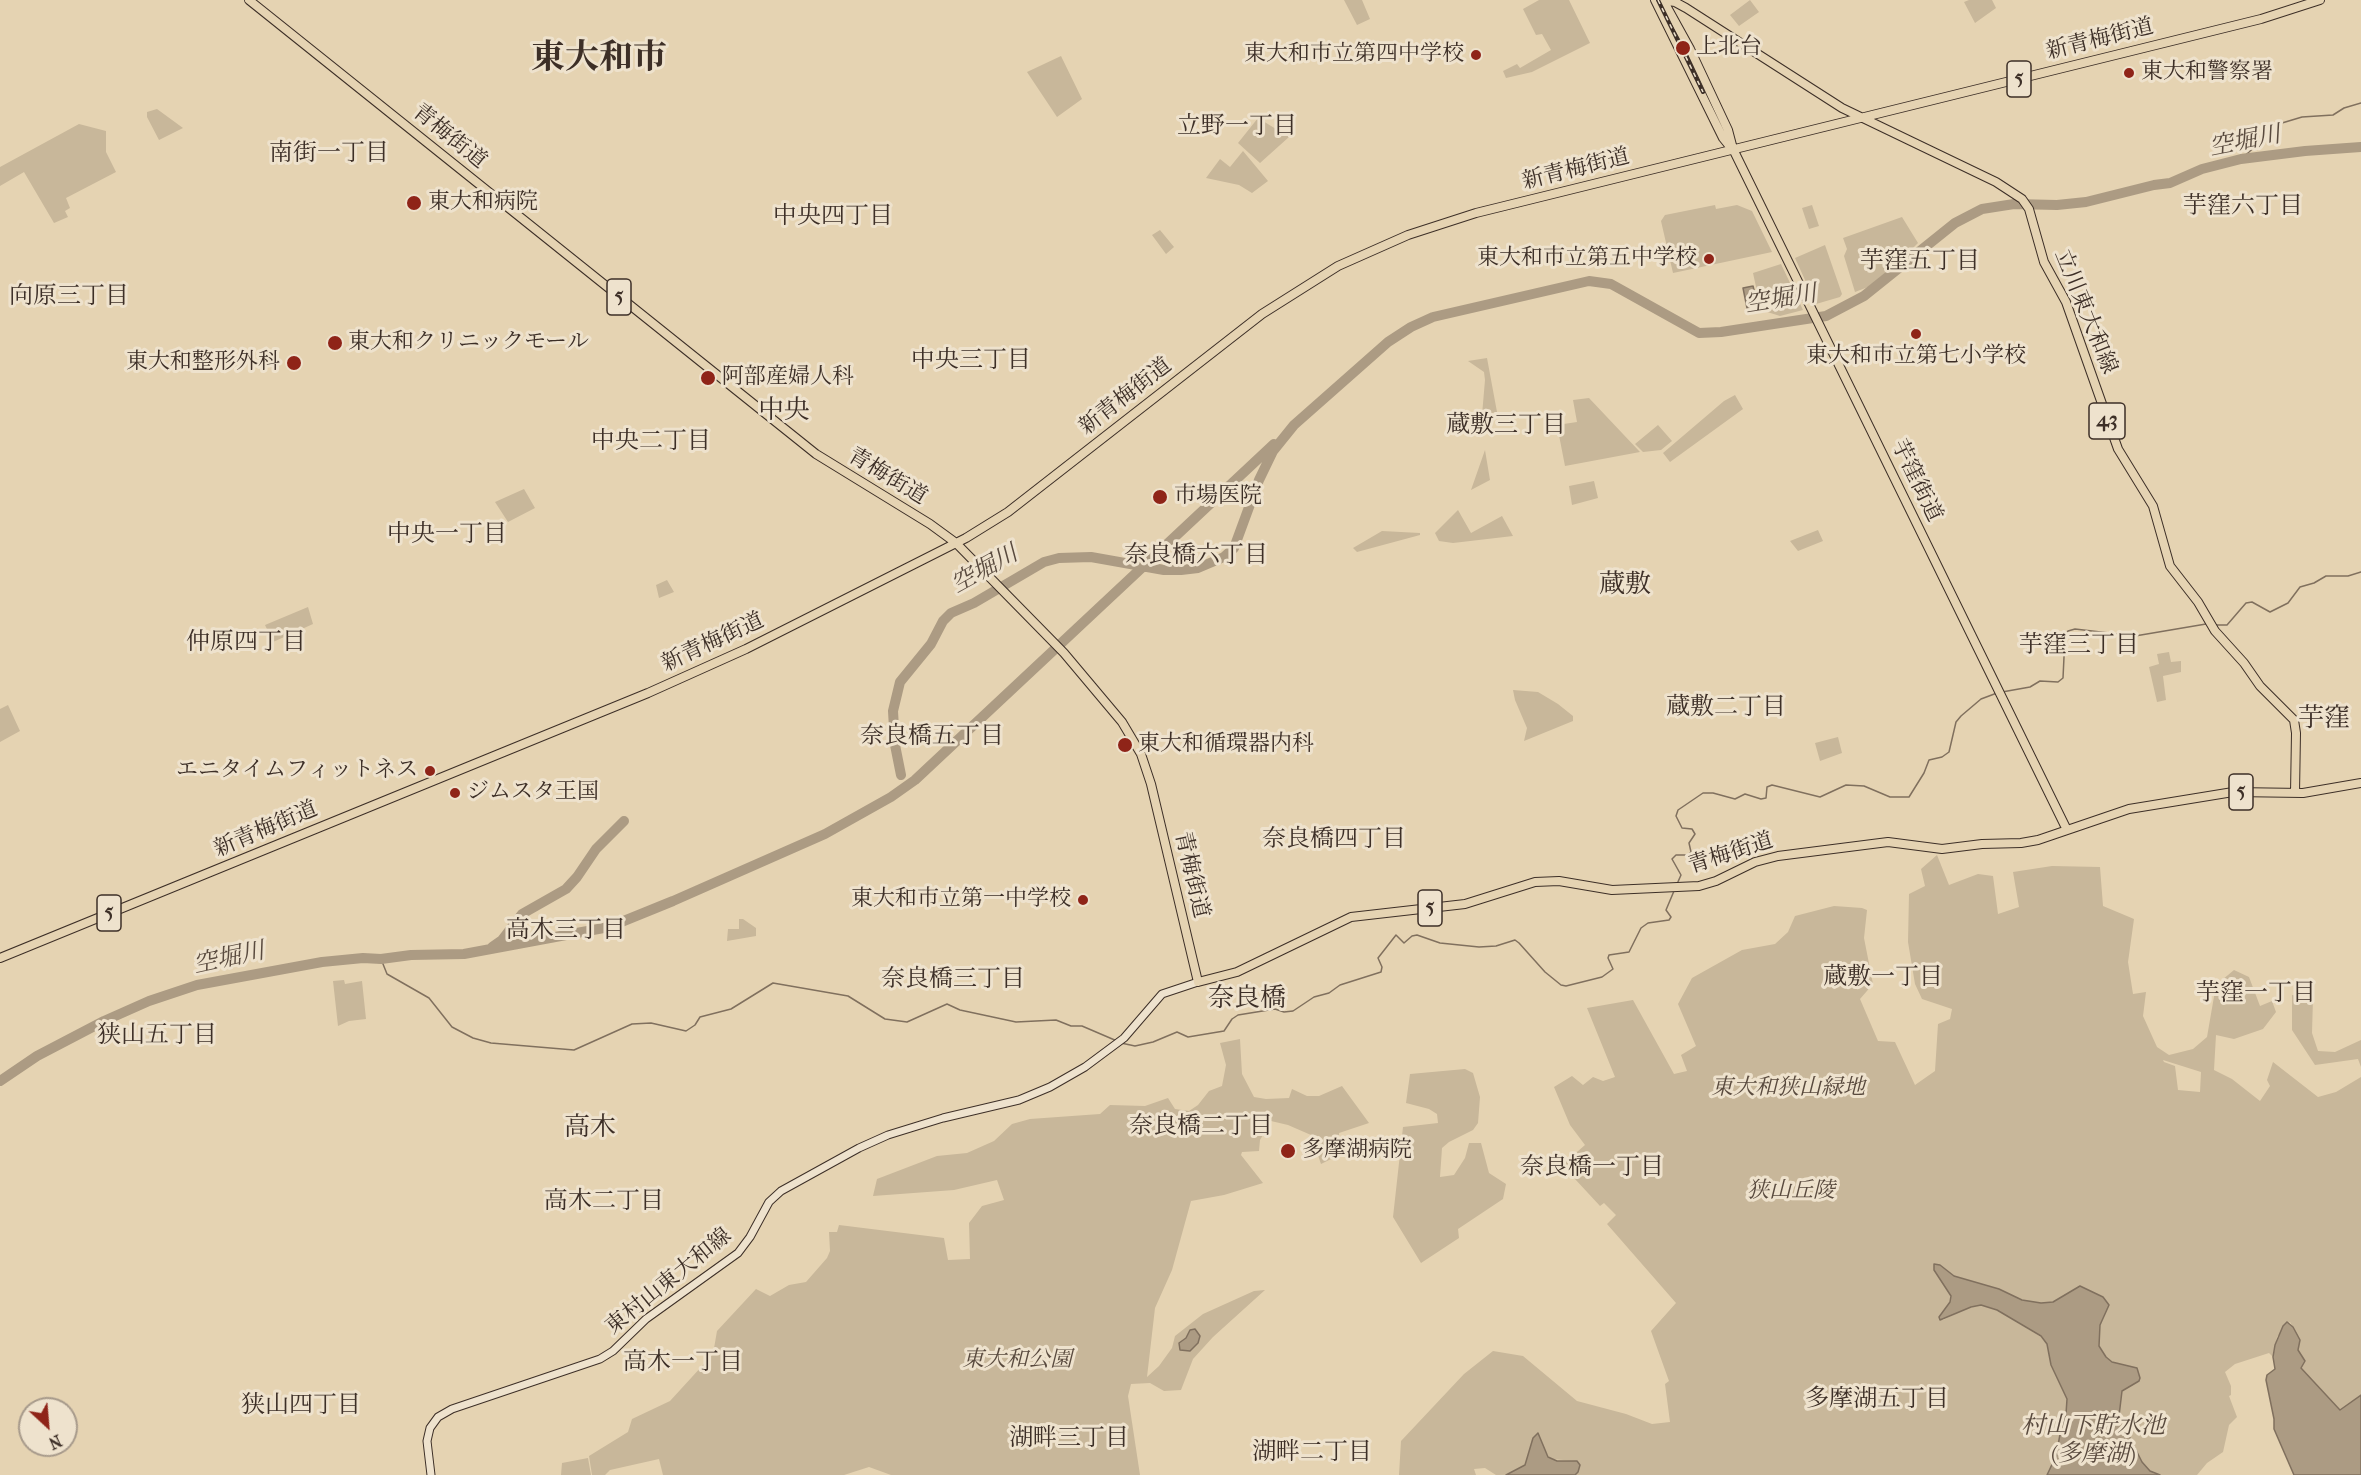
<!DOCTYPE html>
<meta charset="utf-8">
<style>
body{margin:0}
#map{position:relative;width:2361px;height:1475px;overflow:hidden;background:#e5d3b2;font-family:"IM FELL French Canon",serif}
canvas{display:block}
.north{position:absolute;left:18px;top:1397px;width:60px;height:60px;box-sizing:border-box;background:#eee2cd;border:2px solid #a79a8b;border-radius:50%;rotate:154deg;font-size:16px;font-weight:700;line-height:24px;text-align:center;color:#3d2f27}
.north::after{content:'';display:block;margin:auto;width:21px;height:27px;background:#8f2418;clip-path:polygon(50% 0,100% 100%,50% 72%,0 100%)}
</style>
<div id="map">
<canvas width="2361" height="1475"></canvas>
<div class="north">N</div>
</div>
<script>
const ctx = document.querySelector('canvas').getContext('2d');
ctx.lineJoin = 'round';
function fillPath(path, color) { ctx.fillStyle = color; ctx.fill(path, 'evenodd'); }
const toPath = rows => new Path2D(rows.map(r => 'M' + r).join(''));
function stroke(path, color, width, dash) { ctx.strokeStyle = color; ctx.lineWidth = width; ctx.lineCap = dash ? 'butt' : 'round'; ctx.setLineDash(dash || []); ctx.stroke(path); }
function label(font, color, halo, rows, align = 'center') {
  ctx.font = font + ' "IM FELL French Canon","Noto Serif JP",serif'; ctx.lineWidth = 6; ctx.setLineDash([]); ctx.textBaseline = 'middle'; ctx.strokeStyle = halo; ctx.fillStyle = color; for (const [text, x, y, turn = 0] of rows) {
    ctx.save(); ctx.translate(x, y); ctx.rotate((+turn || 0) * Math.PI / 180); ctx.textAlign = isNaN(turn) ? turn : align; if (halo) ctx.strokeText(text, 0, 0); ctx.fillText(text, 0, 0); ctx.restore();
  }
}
fillPath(toPath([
 [1344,0,1362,0,1370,19,1357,25],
 [1539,0,1569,0,1590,43,1532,72,1506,78,1503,71,1517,64,1520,68,1551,50,1542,34,1536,35,1523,9],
 [1750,0,1759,12,1739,26,1730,15],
 [1969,0,1992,0,1996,8,1975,23,1964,2],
 [1061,56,1082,99,1057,117,1027,72],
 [157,109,183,128,159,140,147,117,147,112],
 [1258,118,1289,137,1260,163,1238,143],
 [79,124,106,131,106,152,116,172,66,198,70,208,65,211,68,217,54,223,24,172,0,186,0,167],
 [1243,151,1268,181,1252,193,1239,185,1206,178,1220,159,1230,167],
 [1715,205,1716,209,1737,205,1752,211,1772,252,1673,273,1661,221,1665,215],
 [1812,205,1819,226,1809,229,1802,208],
 [1902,217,1918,243,1898,263,1868,287,1855,292,1844,256,1847,249,1843,238],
 [1160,230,1174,247,1166,254,1152,235],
 [1825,245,1842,294,1840,297,1816,304,1795,258],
 [1781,264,1803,310,1780,316,1761,310,1753,273],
 [1487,358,1497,412,1482,415,1485,380,1484,372,1468,361],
 [1735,395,1743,409,1670,462,1663,453,1724,401],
 [1589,398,1640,452,1565,466,1557,425,1577,422,1573,400],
 [1658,425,1672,441,1661,450,1643,452,1635,444],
 [1485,450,1490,480,1471,490],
 [1594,481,1598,498,1572,505,1569,486],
 [524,489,535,508,508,522,495,502],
 [1458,510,1471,533,1502,516,1513,536,1453,543,1439,541,1435,533],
 [1818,530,1823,541,1798,551,1790,541],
 [1382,531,1420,533,1420,535,1357,552,1353,548],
 [667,580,674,592,659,598,656,585],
 [308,607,313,624,273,642,265,625],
 [2169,652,2171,662,2181,661,2181,672,2163,676,2166,700,2157,702,2149,667,2159,664,2157,654],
 [1513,690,1538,692,1558,704,1573,716,1573,721,1524,741,1527,728,1515,700],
 [8,705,20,731,0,742,0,709],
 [1838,737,1842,753,1820,761,1815,743],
 [1937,855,1949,885,1978,874,1993,876,1998,914,2019,907,2013,872,2052,866,2100,867,2103,906,2134,919,2128,962,2133,994,2146,992,2143,1016,2157,1047,2169,1055,2193,1049,2207,1037,2216,985,2234,970,2249,977,2260,1006,2272,1001,2276,1012,2263,1029,2234,1039,2216,1035,2214,1070,2232,1079,2260,1101,2270,1086,2267,1080,2273,1062,2318,1097,2336,1092,2361,1077,2361,1395,2341,1410,2301,1368,2298,1350,2300,1340,2290,1322,2277,1337,2273,1357,2269,1353,2235,1364,2225,1372,2231,1386,2231,1395,2229,1396,2237,1417,2229,1425,2223,1452,2207,1463,2197,1475,2160,1475,2150,1471,2142,1462,2119,1416,2122,1391,2139,1381,2130,1367,2112,1362,2106,1357,2099,1346,2100,1325,2108,1307,2103,1297,2080,1286,2053,1302,2041,1303,2022,1300,1999,1289,1954,1276,1938,1264,1934,1270,1951,1296,1950,1302,1939,1317,1943,1320,1965,1309,1981,1305,1997,1310,2041,1337,2047,1344,2051,1365,2067,1399,2066,1414,2061,1429,2056,1456,2047,1475,1575,1475,1580,1465,1577,1461,1550,1459,1544,1448,1533,1438,1525,1465,1506,1475,1496,1475,1485,1468,1474,1469,1476,1475,1399,1475,1401,1441,1464,1374,1493,1351,1523,1356,1577,1401,1626,1414,1652,1424,1670,1422,1665,1384,1669,1381,1651,1331,1676,1303,1607,1224,1616,1215,1604,1203,1600,1206,1562,1165,1585,1145,1570,1125,1554,1087,1572,1076,1583,1085,1593,1077,1603,1081,1615,1077,1587,1008,1633,1000,1674,1074,1687,1071,1681,1055,1696,1046,1678,1004,1692,978,1742,950,1775,944,1788,932,1795,916,1834,906,1862,908,1867,910,1864,938,1873,984,1860,999,1878,1041,1895,1042,1915,1085,1935,1071,1938,1024,1950,1019,1952,1009,1922,999,1915,984,1908,942,1909,894,1925,886,1921,869],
 [2163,1060,2201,1072,2200,1092,2178,1090,2175,1066,2164,1062],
 [739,919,743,919,756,928,756,936,727,941,728,929,739,929],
 [344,980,345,984,362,981,366,1019,349,1021,338,1026,333,981],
 [2292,995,2313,998,2312,1033,2318,1051,2335,1052,2361,1040,2361,1067,2358,1059,2315,1065,2292,1030],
 [1240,1039,1242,1074,1254,1097,1266,1099,1289,1098,1292,1089,1307,1096,1319,1096,1342,1086,1369,1123,1339,1133,1339,1145,1331,1159,1321,1164,1311,1135,1288,1125,1271,1121,1260,1140,1259,1151,1242,1152,1241,1155,1263,1183,1224,1195,1191,1201,1172,1270,1155,1308,1147,1377,1159,1366,1172,1348,1175,1336,1203,1314,1254,1291,1265,1290,1213,1337,1193,1359,1181,1390,1164,1391,1150,1383,1131,1384,1128,1396,1140,1475,891,1475,869,1467,844,1475,663,1475,659,1459,610,1470,605,1475,592,1475,589,1456,628,1432,632,1419,670,1401,713,1354,717,1331,756,1289,770,1296,789,1285,806,1282,827,1258,830,1251,829,1232,837,1232,839,1225,944,1238,948,1260,970,1259,969,1223,982,1206,1004,1200,997,1180,954,1190,873,1196,877,1179,937,1156,967,1153,994,1141,1012,1124,1030,1119,1100,1114,1110,1105,1145,1106,1168,1098,1175,1109,1189,1111,1198,1105,1209,1091,1222,1086,1226,1065,1220,1043],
 [1465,1069,1473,1073,1480,1097,1478,1123,1473,1130,1449,1142,1442,1148,1440,1177,1454,1175,1465,1158,1469,1143,1481,1143,1489,1173,1506,1184,1503,1199,1458,1229,1459,1238,1421,1263,1393,1217,1403,1127,1438,1123,1437,1114,1429,1109,1406,1103,1410,1074],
 [588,1458,591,1475,561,1475,562,1463]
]), '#c8b79a');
const water = toPath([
 [1753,286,1758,306,1747,308,1743,288,1753,286],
 [1934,1264,1940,1265,1954,1276,1999,1289,2022,1300,2041,1303,2053,1302,2080,1286,2103,1297,2109,1305,2100,1325,2099,1346,2106,1357,2112,1362,2137,1368,2140,1378,2139,1381,2122,1391,2119,1416,2142,1462,2150,1471,2160,1475,2047,1475,2056,1456,2061,1429,2066,1414,2067,1399,2051,1365,2047,1344,2041,1336,1997,1310,1981,1305,1971,1307,1940,1320,1939,1317,1950,1302,1951,1296,1934,1270,1934,1264],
 [2287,1322,2293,1327,2300,1340,2298,1350,2305,1361,2301,1368,2340,1410,2361,1395,2361,1475,2294,1475,2274,1429,2274,1419,2266,1380,2267,1375,2275,1369,2273,1357,2275,1345,2283,1326,2287,1322],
 [1195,1329,1200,1336,1198,1343,1190,1351,1180,1350,1179,1343,1186,1338,1190,1330,1195,1329],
 [1538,1433,1548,1457,1557,1461,1577,1461,1580,1465,1578,1472,1575,1475,1506,1475,1525,1465,1533,1438,1538,1433]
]);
fillPath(water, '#ac9b83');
stroke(water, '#80705e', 1.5);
stroke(toPath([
 [2241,159,2282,123,2302,117,2333,115,2344,108,2361,103],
 [2214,625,2227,625,2246,603,2252,602,2270,612,2288,603,2300,587,2314,583,2326,576,2348,576,2361,572],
 [2002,692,2030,687,2040,681,2058,682,2063,678,2065,636,2068,631,2075,629,2135,636,2206,624],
 [1677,884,1681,875,1672,859,1676,855,1688,855,1691,852,1689,843,1695,834,1692,829,1682,828,1676,816,1678,810,1703,793,1713,793,1735,799,1745,794,1761,799,1766,798,1767,787,1772,785,1820,797,1846,785,1864,786,1890,797,1909,797,1924,773,1929,760,1942,757,1949,752,1956,722,1961,716,1981,699,1997,693],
 [381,959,387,974,429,998,452,1027,473,1038,491,1043,574,1050,632,1024,651,1023,686,1031,695,1025,700,1017,731,1009,773,983,848,996,885,1019,907,1022,947,1004,960,1010,1016,1022,1056,1020,1071,1026,1082,1026,1117,1041],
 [1121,1043,1135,1046,1153,1042,1177,1032,1188,1037,1224,1031,1232,1019,1238,1015,1275,1009,1284,1012,1293,1011,1314,997,1329,993,1340,985,1381,972,1382,967,1378,958,1396,935,1404,943,1412,936,1417,935,1440,943,1479,947,1496,946,1515,940,1519,943,1545,972,1561,985,1566,986,1602,977,1613,969,1608,958,1609,955,1629,952,1641,928,1648,923,1669,920,1671,917,1666,910,1674,891]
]), '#80705e', 1.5);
stroke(toPath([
 [901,775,895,745,893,711,900,682,931,644,943,621,951,613,974,603,1044,562,1059,558,1091,557,1164,570,1181,570,1198,568,1224,557,1234,548,1259,480,1273,451,1294,425,1388,342,1411,327,1433,317,1589,281,1611,284,1699,333,1721,332,1826,316,1864,296,1955,223,1982,209,2014,204,2057,205,2086,202,2154,185,2170,183,2202,169,2241,159,2305,151,2361,147],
 [492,947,502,940,522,914,566,889,577,877,596,849,624,821],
 [0,1081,37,1056,104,1021,149,1001,197,985,322,962,363,958,381,959,411,955,464,954,609,927,673,901,825,834,891,797,915,780,1274,444]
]), '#ac9b83', 10);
const secondary = toPath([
 [431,1475,427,1441,430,1428,438,1417,452,1409,600,1359,613,1351,646,1319,738,1253,750,1237,769,1202,781,1191,859,1148,888,1135,943,1118,1019,1100,1050,1087,1085,1067,1124,1038,1162,994,1198,982]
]);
const primary = toPath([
 [249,0,816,454,930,524,956,543,1064,653,1122,722,1141,754,1151,784,1198,982,1237,972,1351,917,1465,904,1535,882,1559,881,1612,890,1699,886,1716,881,1755,862,1778,856,1888,842,1942,849,1982,844,2021,843,2038,840,2129,809,2233,792,2303,793,2361,783],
 [1655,0,1723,138,1731,148],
 [1663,0,1675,2,1686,8,1842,108,1996,182,2022,199,2029,209,2044,262,2066,302,2118,449,2153,506,2170,566,2198,602,2215,631,2244,663,2260,686,2294,720,2296,733,2295,793],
 [1663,0,1690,49,1728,130,1733,149,2067,830],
 [0,958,648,693,746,649,966,538,1008,512,1262,314,1338,266,1408,235,1476,213,2261,19,2320,0]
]);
stroke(secondary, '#3d2f27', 9);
stroke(primary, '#3d2f27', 10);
stroke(secondary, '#eee2cd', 7);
stroke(primary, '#e5d3b2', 8);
const rail = toPath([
 [1658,0,1703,92]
]);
stroke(rail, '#3d2f27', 4);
stroke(rail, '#eee2cd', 1.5, [4.5]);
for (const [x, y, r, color] of [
 [1683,48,8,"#8f2418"],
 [1476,55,6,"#8f2418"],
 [2129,73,6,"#8f2418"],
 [414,203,8,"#8f2418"],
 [1709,259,6,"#8f2418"],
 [1916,334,6,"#8f2418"],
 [335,343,8,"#8f2418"],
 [294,363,8,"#8f2418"],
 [708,378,8,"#8f2418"],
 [1160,497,8,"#8f2418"],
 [1125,745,8,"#8f2418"],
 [430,771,6,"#8f2418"],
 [455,793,6,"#8f2418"],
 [1083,900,6,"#8f2418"],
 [1288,1151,8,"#8f2418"]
]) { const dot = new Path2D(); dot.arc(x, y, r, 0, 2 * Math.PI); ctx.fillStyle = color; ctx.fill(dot); stroke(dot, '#eee2cd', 2); }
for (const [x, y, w] of [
 [2019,79,24],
 [619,297,24],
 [2107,421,36],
 [2241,792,24],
 [1430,908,24],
 [109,913,24]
]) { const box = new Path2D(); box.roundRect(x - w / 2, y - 18, w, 36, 4.5); ctx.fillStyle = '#eee2cd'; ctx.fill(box); stroke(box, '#3d2f27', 1.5); }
label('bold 21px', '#3d2f27', null, [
 ["5",2019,79],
 ["5",619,297],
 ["43",2107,421],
 ["5",2241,792],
 ["5",1430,908],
 ["5",109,913]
]);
label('22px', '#3d2f27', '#eee2cd', [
 ["新青梅街道",2100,40,-14],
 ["青梅街道",449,137,39],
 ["新青梅街道",1576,170,-14],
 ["立川東大和線",2085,312,68],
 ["新青梅街道",1126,397,-38],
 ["青梅街道",887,477,31],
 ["芋窪街道",1916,481,64],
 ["新青梅街道",713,643,-25],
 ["新青梅街道",266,830,-23],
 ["青梅街道",1731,854,-18],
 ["青梅街道",1191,875,77],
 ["東村山東大和線",669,1282,-39]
]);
label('22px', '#3d2f27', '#eee2cd', [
 ["上北台",1696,48],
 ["東大和市立第四中学校",1464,55,"right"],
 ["東大和警察署",2141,73],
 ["東大和病院",428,203],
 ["東大和市立第五中学校",1697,259,"right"],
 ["東大和クリニックモール",348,343],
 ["東大和市立第七小学校",1916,357,"center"],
 ["東大和整形外科",280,363,"right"],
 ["阿部産婦人科",722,378],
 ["市場医院",1174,497],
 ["東大和循環器内科",1138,745],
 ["エニタイムフィットネス",418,771,"right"],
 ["ジムスタ王国",467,793],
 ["東大和市立第一中学校",1071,900,"right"],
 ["多摩湖病院",1302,1151]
], 'left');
label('italic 22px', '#594a3e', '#eee2cd', [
 ["東大和狭山緑地",1788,1089],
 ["狭山丘陵",1791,1192],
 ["東大和公園",1017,1361]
]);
label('24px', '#3d2f27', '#eee2cd', [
 ["立野一丁目",1237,127],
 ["南街一丁目",329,154],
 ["芋窪六丁目",2243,207],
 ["中央四丁目",833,217],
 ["芋窪五丁目",1920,262],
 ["向原三丁目",69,297],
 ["中央三丁目",971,361],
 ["蔵敷三丁目",1506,426],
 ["中央二丁目",651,442],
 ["中央一丁目",447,535],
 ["奈良橋六丁目",1196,556],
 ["仲原四丁目",246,643],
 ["芋窪三丁目",2079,646],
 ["蔵敷二丁目",1726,708],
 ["奈良橋五丁目",932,737],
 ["奈良橋四丁目",1334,840],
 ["高木三丁目",566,931],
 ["蔵敷一丁目",1883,978],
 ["奈良橋三丁目",953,980],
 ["芋窪一丁目",2256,994],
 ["狭山五丁目",157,1036],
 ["奈良橋二丁目",1201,1127],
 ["奈良橋一丁目",1592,1168],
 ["高木二丁目",604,1202],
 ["高木一丁目",683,1363],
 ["多摩湖五丁目",1877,1400],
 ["狭山四丁目",301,1406],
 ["湖畔三丁目",1069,1439],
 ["湖畔二丁目",1312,1453]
]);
label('italic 24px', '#594a3e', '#eee2cd', [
 ["空堀川",2245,142,-11],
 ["空堀川",1781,300,-9],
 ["空堀川",985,570,-29],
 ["空堀川",229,959,-12],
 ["村山下貯水池",2093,1427],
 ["(多摩湖)",2093,1455]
]);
label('26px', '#3d2f27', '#eee2cd', [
 ["中央",784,412],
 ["蔵敷",1625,586],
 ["芋窪",2324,720],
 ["奈良橋",1247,1000],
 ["高木",590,1129]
]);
label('bold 34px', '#3d2f27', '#eee2cd', [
 ["東大和市",599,60]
]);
</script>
